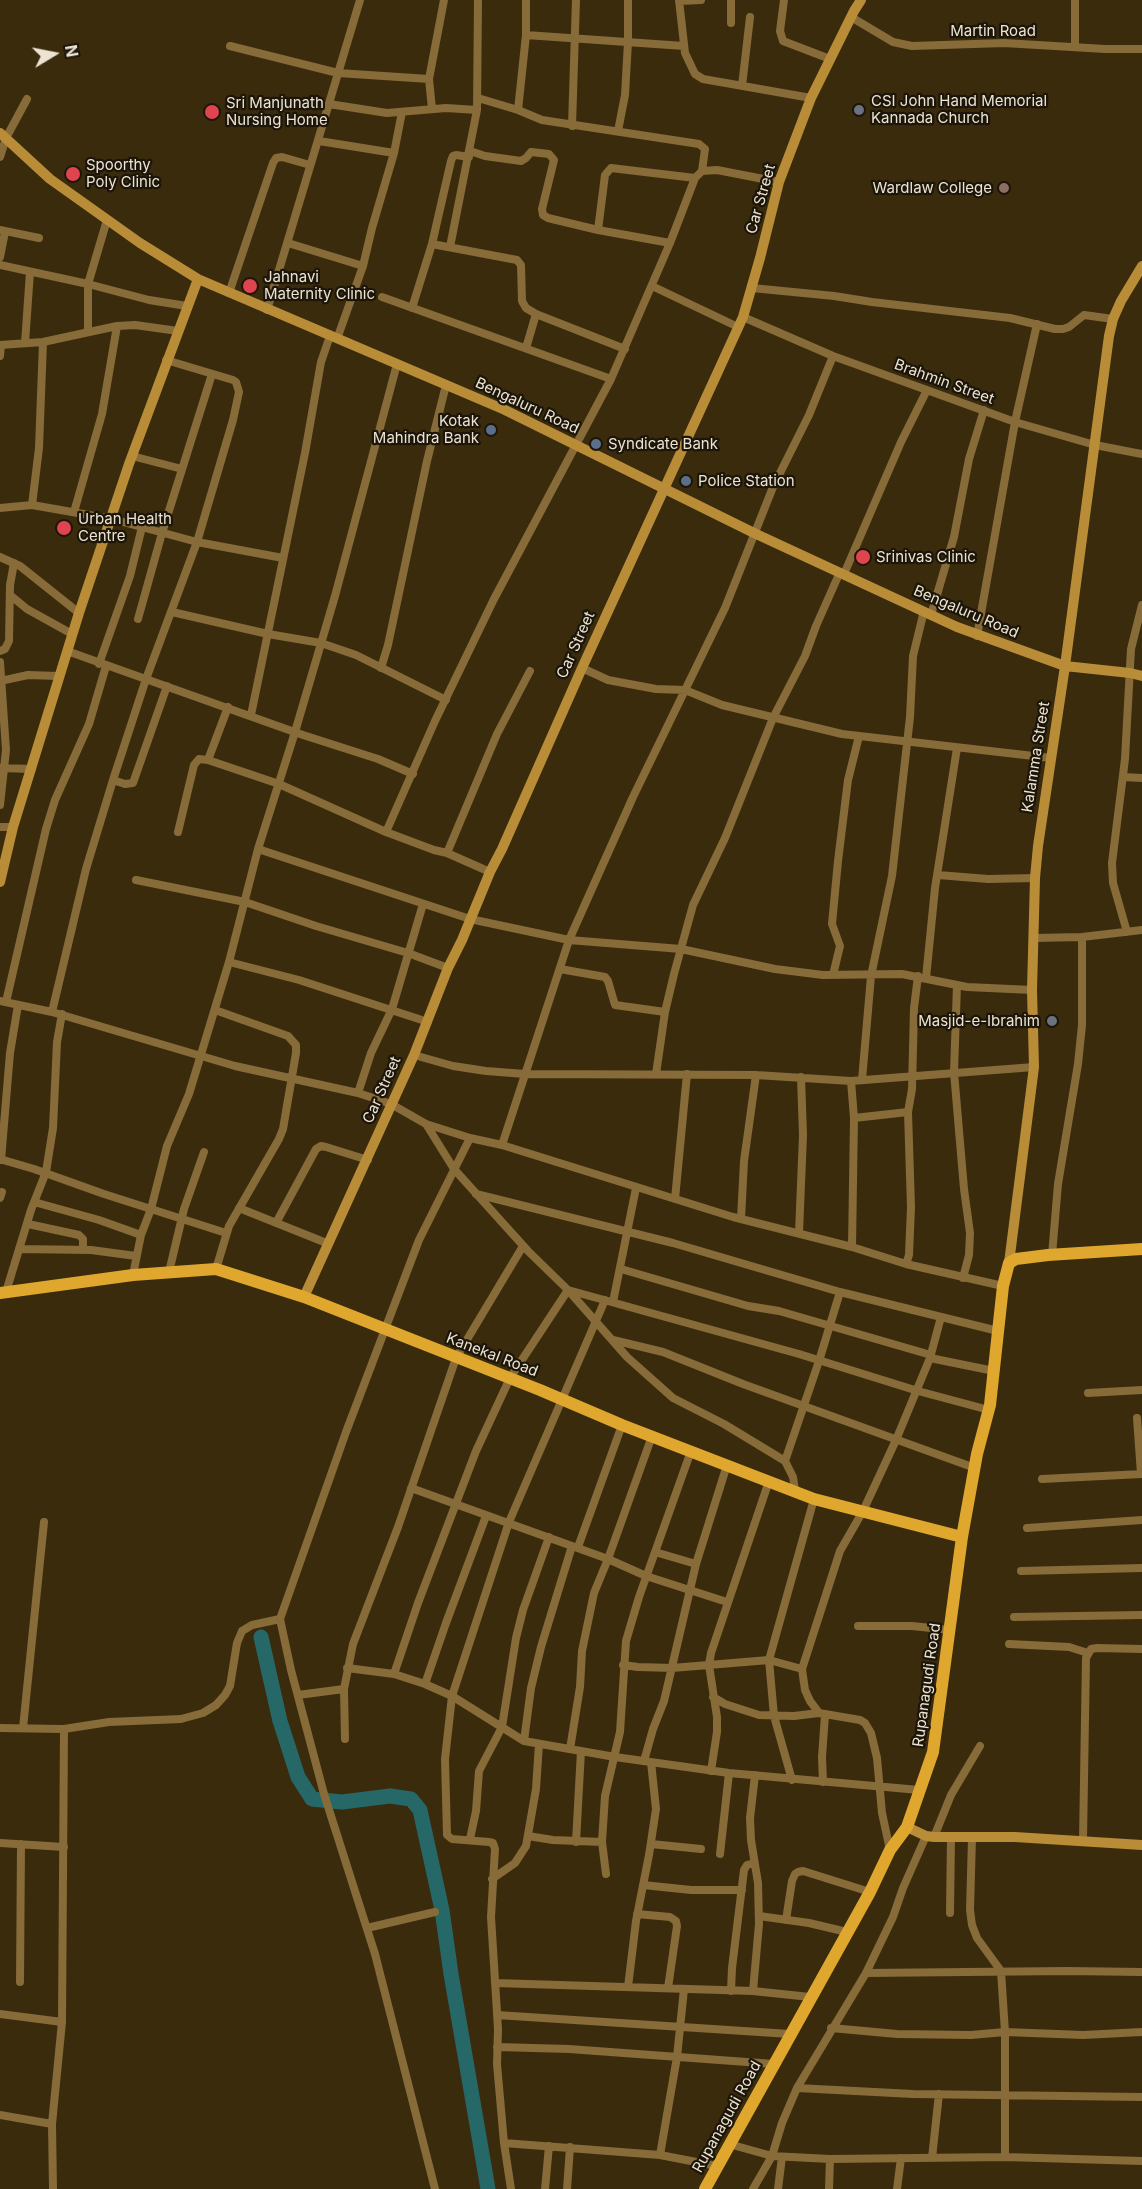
<!DOCTYPE html>
<style>
body{margin:0}
#map{position:relative;width:1142px;height:2189px;overflow:hidden;background:#3a2b0d;font-family:Inter,sans-serif}
canvas{display:block}
.north{position:absolute;left:24px;top:24px;width:60px;height:60px;-webkit-text-stroke:4px #1c1509;paint-order:stroke;rotate:80deg;font-size:16px;font-weight:700;line-height:24px;text-align:center;color:#ece3d2}
.north::after{content:'';display:block;margin:auto;width:21px;height:27px;background:#ece3d2;clip-path:polygon(50% 0,100% 100%,50% 72%,0 100%)}
</style>
<div id="map">
<canvas width="1142" height="2189"></canvas>
<div class="north">N</div>
</div>
<script>
const ctx = document.querySelector('canvas').getContext('2d');
ctx.lineJoin = 'round';
const toPath = rows => new Path2D(rows.map(r => 'M' + r).join(''));
function stroke(path, color, width, dash) { ctx.strokeStyle = color; ctx.lineWidth = width; ctx.lineCap = dash ? 'butt' : 'round'; ctx.setLineDash(dash || []); ctx.stroke(path); }
function label(font, color, halo, rows, align = 'center') {
  ctx.font = font + ' Inter,sans-serif'; ctx.lineWidth = 4.5; ctx.setLineDash([]); ctx.textBaseline = 'middle'; ctx.strokeStyle = halo; ctx.fillStyle = color; for (const [text, x, y, turn = 0] of rows) {
    ctx.save(); ctx.translate(x, y); ctx.rotate((+turn || 0) * Math.PI / 180); ctx.textAlign = isNaN(turn) ? turn : align; if (halo) ctx.strokeText(text, 0, 0); ctx.fillText(text, 0, 0); ctx.restore();
  }
}
stroke(toPath([
 [261,1637,280,1721,298,1777,312,1799,342,1802,390,1796,411,1799,420,1810,442,1910,451,1974,488,2189]
]), '#266868', 15);
stroke(toPath([
 [679,0,685,53,695,74,703,79,811,98],
 [731,0,731,23],
 [784,0,780,31,783,41,830,59],
 [679,1,701,0],
 [851,17,893,42,912,46,1004,43,1105,49,1142,49],
 [526,35,684,46],
 [230,46,338,73,429,79,444,0],
 [1075,46,1075,0],
 [429,79,432,109],
 [742,86,750,17],
 [478,98,518,110,542,120,699,144,705,149,702,171],
 [329,104,387,113,446,108,477,110],
 [518,110,526,35,526,0],
 [572,126,576,0],
 [618,131,625,95,628,42,628,0],
 [319,141,394,153,372,228,363,266],
 [470,151,485,156,521,161,526,158,531,152,549,154,554,160,542,209,543,215,548,218,598,230,670,243],
 [394,153,402,112],
 [0,157,6,138,27,99],
 [0,230,39,238],
 [598,230,605,175,611,168,695,178],
 [288,243,363,266,337,339],
 [432,244,517,260,521,265,522,301,526,308,536,314,625,349],
 [450,247,477,110,478,0],
 [0,257,5,232],
 [0,265,88,284,149,300,187,306],
 [652,286,738,327],
 [752,288,834,296,872,302,1010,318,1055,329,1063,329,1069,327,1084,315,1113,319],
 [229,293,273,163,276,158,282,157,310,165],
 [382,297,611,379],
 [412,308,432,244,451,161,453,156,456,155,469,157],
 [267,310,360,0],
 [743,317,833,356,1015,422,1095,445,1142,454],
 [88,332,88,284,107,220],
 [25,343,30,272],
 [0,345,43,342,117,326,135,325,178,331],
 [526,348,536,314],
 [0,356,1,345],
 [132,456,182,469],
 [32,505,39,448,43,342],
 [0,508,32,505,112,519,197,542,283,558],
 [74,512,102,414,117,326],
 [0,557,20,566,79,613],
 [844,574,901,442,927,390],
 [10,595,27,609,72,634],
 [172,612,268,634,321,643,356,655,446,700],
 [931,615,954,537,969,459,984,410],
 [138,619,162,533,212,374],
 [977,636,1015,422,1037,324],
 [0,651,5,649,9,641,10,585,14,563],
 [67,651,303,735,378,759,413,774],
 [0,662,6,750,0,805],
 [99,664,130,576,142,527],
 [381,668,388,645,427,461,446,385],
 [582,668,608,680,656,689,685,690,722,705,842,734,1051,758],
 [0,681,28,675,58,676],
 [251,715,305,453,321,362,330,336],
 [208,760,228,707],
 [0,768,32,769],
 [1123,777,1142,778],
 [113,780,125,784,133,783,167,686],
 [0,827,13,827],
 [178,832,194,765,199,759,208,760,279,784,386,832],
 [258,849,470,919,569,940,681,949,775,969,823,975,902,974,967,987,1032,990],
 [447,853,497,734,530,671],
 [490,872,447,853,434,850,386,832,435,721,494,599,611,379,670,243,695,178,702,171,717,170,779,182],
 [938,875,988,879,1035,878],
 [136,880,245,902,316,926,408,953,448,968],
 [1127,932,1113,883,1112,863,1125,759,1131,649,1142,605],
 [1034,938,1082,937,1142,930],
 [229,962,299,980,428,1022],
 [560,969,605,977,608,981,615,1005,665,1012],
 [833,975,840,946,832,924,838,861,848,780,859,736],
 [926,978,935,888,957,748],
 [957,985,954,1072,964,1189,970,1233,969,1255,963,1278],
 [0,1001,52,1012,235,1066,358,1093,391,1104,426,1124,470,1138,502,1145,733,1217,852,1247,906,1264,1003,1286],
 [6,1002,46,829,55,800,89,724,106,666],
 [215,1010,288,1036,296,1045,296,1053,283,1129,279,1139,229,1226,216,1269],
 [52,1012,86,869,113,780,146,679,197,542,233,420,239,392,236,382,233,380,166,360],
 [414,1055,453,1066,486,1071,525,1074,756,1075,851,1081,1034,1067],
 [656,1074,665,1012,674,974,693,905,725,838,773,718,805,656,816,626,840,572],
 [862,1080,871,976,892,876,910,717,913,656,924,611],
 [851,1081,854,1118,852,1247],
 [358,1093,371,1053,392,1009,423,904],
 [854,1118,908,1112],
 [426,1124,454,1169,528,1251,568,1290,627,1357,673,1398,724,1424,785,1461,793,1477,795,1490],
 [502,1145,569,940,633,797,725,608,773,487,809,415,833,356],
 [0,1159,34,1169,104,1194,226,1233],
 [1,1160,10,1053,18,1005],
 [476,1194,673,1243,840,1292,998,1331],
 [0,1198,2,1192],
 [675,1199,687,1074],
 [34,1202,99,1220,141,1235],
 [239,1208,329,1244],
 [741,1219,744,1161,756,1075],
 [276,1223,316,1149,321,1146,326,1147,368,1160],
 [28,1224,79,1235,83,1239,83,1250],
 [799,1233,803,1135,801,1077],
 [19,1249,91,1250,136,1256],
 [1052,1255,1058,1184,1078,1064,1082,1025,1082,937],
 [906,1264,909,1255,911,1207,908,1112,912,1089,914,1008,918,976],
 [621,1269,748,1306,779,1311,931,1355],
 [169,1272,184,1209,204,1152],
 [133,1275,141,1235,151,1209,167,1146,189,1094,229,962,258,849,295,732,335,596,397,364],
 [6,1292,31,1210,46,1172,53,1128,57,1042,62,1014],
 [613,1302,636,1188],
 [613,1340,663,1352,743,1384,975,1468],
 [930,1358,994,1371],
 [1088,1393,1142,1390],
 [1137,1418,1141,1474],
 [785,1461,819,1361,840,1292],
 [1042,1479,1142,1474],
 [411,1488,608,1559,646,1576,727,1602],
 [1027,1528,1142,1520],
 [578,1547,622,1425],
 [655,1552,696,1564],
 [1021,1571,1142,1568],
 [1014,1617,1142,1615],
 [858,1626,912,1626,950,1630],
 [1009,1644,1069,1647,1088,1653],
 [623,1665,638,1667,672,1668,769,1660,802,1669],
 [347,1668,394,1674,425,1684,452,1696,524,1741,615,1757,729,1773,919,1790],
 [394,1674,418,1603,476,1451,510,1378,568,1290,799,1354,918,1391,989,1410],
 [425,1684,446,1623,486,1516],
 [298,1695,344,1689],
 [713,1697,725,1704,759,1715,794,1716,819,1713],
 [0,1728,64,1729,109,1722,181,1719,203,1713,216,1705,225,1695,230,1686,237,1643,242,1631,252,1625,280,1619],
 [23,1728,44,1522],
 [345,1739,344,1689,353,1644,398,1527,456,1358,523,1246],
 [524,1741,531,1688,541,1647,572,1546],
 [570,1749,580,1687,582,1651,594,1593,608,1559,652,1436],
 [644,1761,653,1729,664,1701,696,1564,727,1465],
 [711,1771,717,1732,717,1717,709,1665,711,1653,769,1481],
 [792,1780,774,1716,769,1660,814,1499],
 [823,1782,822,1757,825,1715],
 [528,1836,553,1840,602,1842],
 [934,1837,951,1795,980,1746],
 [972,1838,970,1910,972,1925,977,1938,1001,1971,1005,2032,1005,2157],
 [470,1839,476,1811,479,1771,502,1727,516,1638,523,1610,549,1537],
 [1083,1840,1086,1658,1091,1649,1097,1648,1142,1649],
 [576,1842,581,1751],
 [0,1843,64,1847],
 [651,1844,701,1849],
 [890,1850,882,1813,877,1758,871,1733,865,1723,860,1720,819,1713,810,1701,805,1690,802,1669,840,1551,863,1511,896,1440,930,1358,941,1317],
 [720,1854,729,1773],
 [606,1874,602,1842,605,1796,620,1732,626,1641,639,1597,691,1451],
 [492,1879,515,1863,526,1846,536,1789,539,1744],
 [643,1885,691,1890,742,1890],
 [950,1913,951,1837],
 [637,1914,670,1917,676,1921,677,1926,668,1988],
 [759,1916,809,1923,847,1932],
 [786,1920,792,1881,795,1874,798,1872,803,1871,870,1892],
 [367,1928,435,1912],
 [866,1973,1068,1971,1142,1972],
 [20,1982,21,1844],
 [495,1983,753,1991,810,1997],
 [628,1987,636,1921,649,1855,656,1809,651,1762],
 [731,1991,732,1968,744,1870,747,1865,754,1863],
 [753,1991,759,1924,758,1883,751,1840,750,1818,755,1775],
 [0,2014,62,2022],
 [497,2015,790,2034],
 [831,2028,897,2034,971,2035,1005,2032,1083,2035,1142,2032],
 [497,2047,569,2049,774,2064],
 [797,2088,913,2094,1142,2097],
 [0,2115,52,2124],
 [504,2143,660,2155,717,2166],
 [729,2144,772,2156,830,2159,1005,2157,1142,2161],
 [660,2155,677,2057,684,1989],
 [932,2158,939,2094],
 [53,2189,52,2124,62,2022,64,1729],
 [435,2189,375,1954,324,1794,291,1670,280,1619,346,1432,419,1240,470,1138],
 [511,2189,504,2143,497,2064,498,2029,491,1917,495,1849,493,1843,489,1842,452,1839,447,1835,445,1759,452,1696,509,1522,605,1300],
 [545,2189,549,2146],
 [567,2189,570,2147],
 [753,2189,772,2156,782,2123,797,2088,866,1973,893,1917,903,1888,926,1836],
 [778,2189,782,2157],
 [829,2189,830,2159],
 [897,2189,901,2158]
]), '#876b39', 8);
stroke(toPath([
 [0,133,50,179,140,243,198,279,505,410,754,533,957,627,1065,666,1130,673,1142,676],
 [0,882,13,827,79,613,129,464,198,279],
 [1009,1263,1034,1067,1032,990,1035,878,1038,846,1065,666,1109,336,1113,319,1121,301,1142,266],
 [304,1297,414,1055,448,968,462,940,490,872,502,849,582,668,743,317,760,258,779,182,811,98,854,11,861,0],
 [907,1827,926,1836,934,1837,1015,1837,1142,1845]
]), '#b98d37', 10);
stroke(toPath([
 [0,1293,133,1275,216,1269,304,1297,540,1390,622,1425,814,1499,962,1537],
 [705,2189,870,1892,890,1850,907,1827,933,1752,962,1537,977,1454,990,1405,1003,1286,1009,1263,1016,1259,1048,1255,1142,1249]
]), '#e0a72e', 12);
for (const [x, y, r, color] of [
 [859,110,6,"#6b7280"],
 [212,112,8,"#e0444e"],
 [73,174,8,"#e0444e"],
 [1004,188,6,"#8d6e63"],
 [250,286,8,"#e0444e"],
 [491,430,6,"#5c6f8a"],
 [596,444,6,"#5c6f8a"],
 [686,481,6,"#5c6f8a"],
 [64,528,8,"#e0444e"],
 [863,557,8,"#e0444e"],
 [1052,1021,6,"#6b7280"]
]) { const dot = new Path2D(); dot.arc(x, y, r, 0, 2 * Math.PI); ctx.fillStyle = color; ctx.fill(dot); stroke(dot, '#1c1509', 2); }
label('15px', '#ece3d2', '#1c1509', [
 ["Martin Road",993,31],
 ["Car Street",761,199,-74],
 ["Brahmin Street",944,382,20],
 ["Bengaluru Road",527,406,25],
 ["Bengaluru Road",966,612,23],
 ["Car Street",576,645,-66],
 ["Kalamma Street",1036,757,-81],
 ["Car Street",382,1090,-66],
 ["Kanekal Road",492,1355,21],
 ["Rupanagudi Road",927,1685,-82],
 ["Rupanagudi Road",727,2117,-61]
]);
label('15px', '#ece3d2', '#1c1509', [
 ["CSI John Hand Memorial",871,101],
 ["Kannada Church",871,118],
 ["Sri Manjunath",226,103],
 ["Nursing Home",226,120],
 ["Spoorthy",86,165],
 ["Poly Clinic",86,182],
 ["Wardlaw College",992,188,"right"],
 ["Jahnavi",264,277],
 ["Maternity Clinic",264,294],
 ["Kotak",479,421,"right"],
 ["Mahindra Bank",479,438,"right"],
 ["Syndicate Bank",608,444],
 ["Police Station",698,481],
 ["Urban Health",78,519],
 ["Centre",78,536],
 ["Srinivas Clinic",876,557],
 ["Masjid-e-Ibrahim",1040,1021,"right"]
], 'left');
</script>
